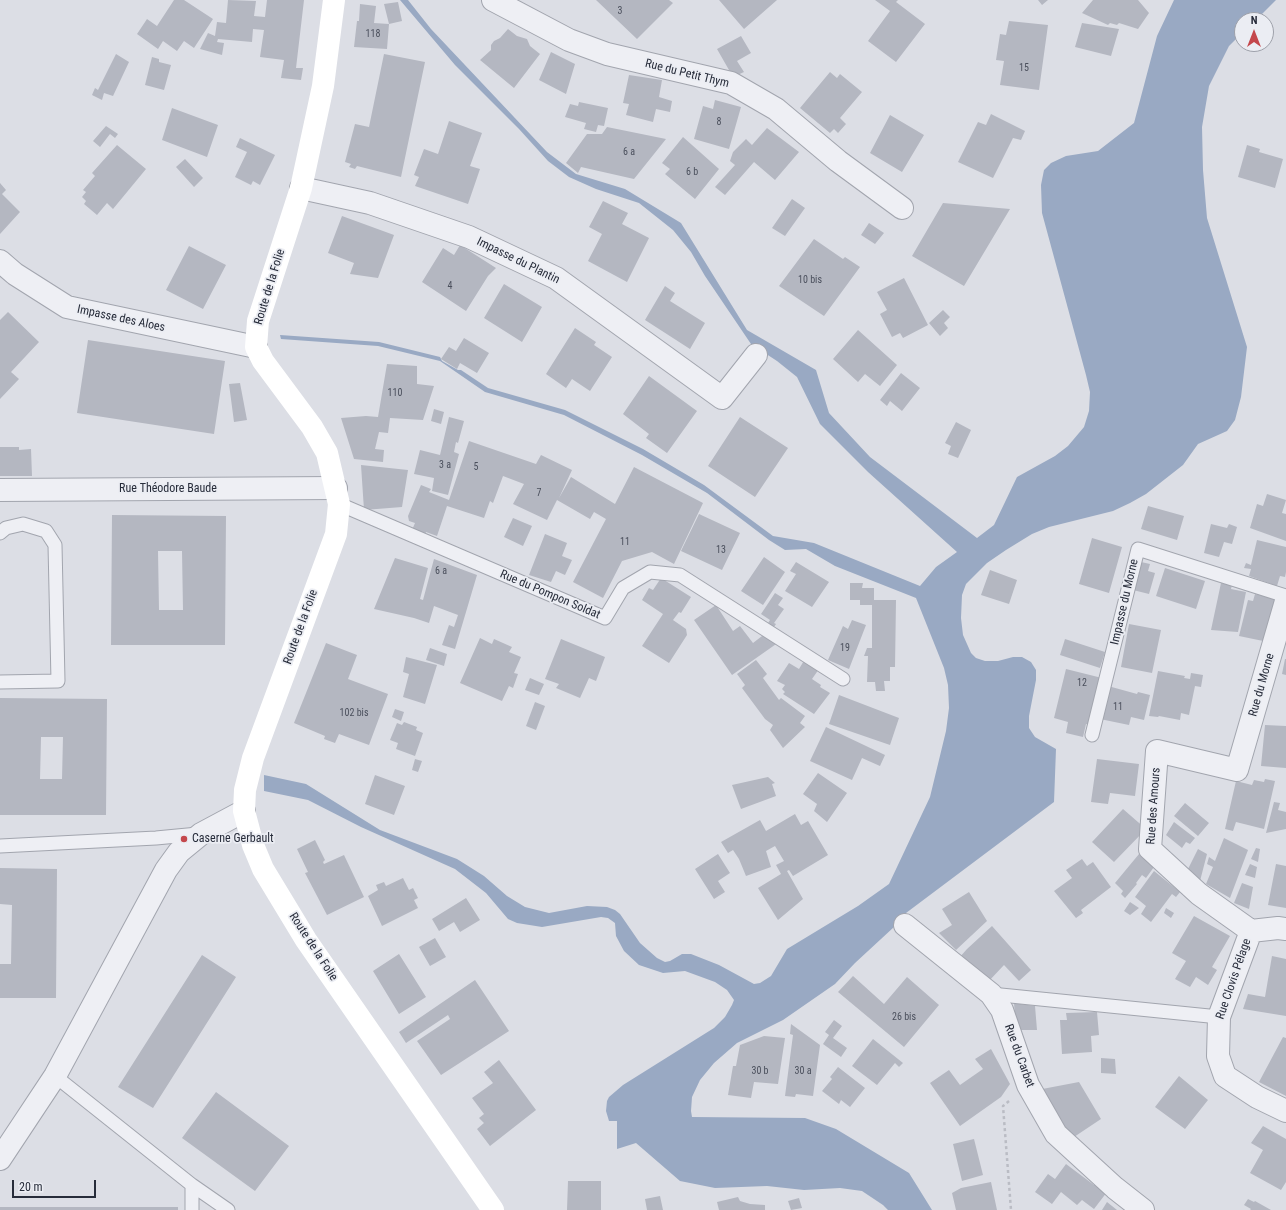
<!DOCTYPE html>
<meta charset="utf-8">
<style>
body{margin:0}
#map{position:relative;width:1286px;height:1210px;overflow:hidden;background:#dcdee5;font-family:"Roboto Condensed",sans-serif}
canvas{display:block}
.north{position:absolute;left:1234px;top:12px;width:40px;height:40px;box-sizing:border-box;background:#ebedf3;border:1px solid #9da0a9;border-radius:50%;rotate:0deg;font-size:11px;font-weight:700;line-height:16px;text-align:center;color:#272c3a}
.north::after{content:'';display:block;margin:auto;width:14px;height:18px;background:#c4474c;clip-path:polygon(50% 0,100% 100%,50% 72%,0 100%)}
.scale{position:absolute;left:12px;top:1180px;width:84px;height:18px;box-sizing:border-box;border:2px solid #272c3a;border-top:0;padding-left:5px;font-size:12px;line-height:14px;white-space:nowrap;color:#272c3a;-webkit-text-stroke:3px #ebedf3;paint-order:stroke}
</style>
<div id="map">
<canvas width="1286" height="1210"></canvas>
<div class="north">N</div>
<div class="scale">20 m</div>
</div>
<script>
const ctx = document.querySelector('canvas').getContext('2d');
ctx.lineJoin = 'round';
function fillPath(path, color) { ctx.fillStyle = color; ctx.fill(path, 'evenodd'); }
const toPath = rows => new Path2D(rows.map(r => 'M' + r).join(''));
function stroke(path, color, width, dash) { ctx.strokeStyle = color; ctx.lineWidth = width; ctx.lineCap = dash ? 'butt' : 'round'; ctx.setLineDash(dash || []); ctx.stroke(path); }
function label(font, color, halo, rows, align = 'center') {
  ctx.font = font + ' "Roboto Condensed",sans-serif'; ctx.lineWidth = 3.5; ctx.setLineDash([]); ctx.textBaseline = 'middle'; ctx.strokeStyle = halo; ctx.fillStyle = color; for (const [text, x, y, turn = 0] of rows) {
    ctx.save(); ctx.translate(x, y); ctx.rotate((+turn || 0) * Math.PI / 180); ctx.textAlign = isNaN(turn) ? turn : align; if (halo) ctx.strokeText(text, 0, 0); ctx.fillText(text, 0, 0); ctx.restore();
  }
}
fillPath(toPath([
 [400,0,408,0,431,29,547,152,576,174,625,189,681,223,747,330,816,370,829,413,870,457,977,538,994,525,1017,477,1055,456,1068,446,1084,427,1089,411,1090,392,1086,375,1042,213,1041,185,1044,170,1051,163,1066,156,1098,151,1134,123,1157,36,1174,0,1276,0,1256,20,1242,20,1242,33,1229,46,1209,86,1202,127,1203,170,1207,218,1247,347,1241,397,1235,420,1227,431,1198,444,1183,465,1146,494,1130,503,1113,511,1049,527,1032,534,1006,550,987,563,966,584,962,595,961,618,963,635,971,653,976,658,985,661,998,661,1013,657,1022,657,1031,662,1036,670,1036,680,1029,716,1029,728,1035,737,1056,749,1054,802,906,913,894,927,855,963,835,984,783,1020,737,1043,714,1063,700,1080,692,1097,691,1111,692,1117,805,1118,836,1129,909,1173,932,1210,888,1210,883,1205,862,1191,840,1188,804,1190,767,1186,715,1188,680,1181,636,1143,617,1149,617,1121,609,1121,606,1111,607,1101,609,1097,623,1085,714,1028,725,1017,732,1005,734,1000,727,990,715,982,685,971,663,973,639,965,624,951,616,936,615,923,608,918,601,917,542,927,517,923,508,919,486,893,455,869,361,827,308,800,264,791,264,775,306,784,380,830,457,859,484,876,507,896,525,907,549,913,587,906,607,907,615,910,620,914,640,943,657,958,665,962,670,961,682,954,691,954,719,965,754,984,760,983,771,976,787,949,858,906,889,884,930,797,946,731,949,708,948,685,944,668,916,598,835,566,806,549,785,550,769,540,707,493,642,455,564,415,485,392,440,361,378,346,281,339,280,335,379,342,440,357,442,361,458,370,461,370,488,388,565,410,643,449,704,485,773,536,814,543,920,586,936,567,957,552,868,472,820,424,797,377,777,361,751,344,705,276,691,252,673,230,639,203,596,189,569,177,548,161,519,129,455,65]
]), '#99a9c3');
fillPath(toPath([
 [174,0,184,0,213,19,194,48,184,41,177,51,163,41,158,49,137,34,147,19,157,26],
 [228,0,256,1,254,16,265,17,267,0,304,0,296,68,303,68,301,80,281,78,284,60,260,57,264,30,253,29,252,42,218,39,217,42,224,43,222,55,200,49,208,33,215,36,217,22,226,23],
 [596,0,669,0,673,3,637,39],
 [719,0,777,0,744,29],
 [875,0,898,0,896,2,925,24,896,62,868,41,890,11],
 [1038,0,1048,0,1042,5],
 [1093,0,1138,0,1149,13,1138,29,1119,23,1117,25,1110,23,1108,25,1082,13],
 [398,2,402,21,389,24,384,4],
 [360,4,376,6,374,23,389,24,387,49,354,47,357,21,359,21],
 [1009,21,1048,25,1039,90,1000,85,1004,61,996,60,1000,34,1006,35],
 [1082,23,1119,29,1111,56,1075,47],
 [508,29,517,36,527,39,530,46,540,54,514,88,480,60,491,50,491,45,494,41,500,38],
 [741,36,751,53,737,61,744,72,733,77,717,49],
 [551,52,575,64,566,94,539,80],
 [116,54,129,62,113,96,104,93,102,100,92,95,95,88,98,90],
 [384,54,425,62,401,177,357,166,355,169,349,167,351,164,345,162,355,124,369,127],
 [152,57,159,59,159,62,171,65,164,90,145,85],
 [830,72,837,78,840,74,862,92,840,118,846,124,838,133,834,129,830,133,800,108],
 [629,75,662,80,659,97,672,101,670,112,656,109,653,122,626,115,629,104,623,103],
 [715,100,741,107,729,149,694,139,703,106,713,109],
 [579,102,608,108,604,126,598,125,596,132,584,129,586,123,565,117,570,104,578,106],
 [172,108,218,125,207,157,162,140],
 [991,114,1025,131,1021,140,1013,138,993,178,958,162,978,122,986,125],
 [890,115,924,135,902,172,870,153],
 [449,121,482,133,470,166,480,169,468,204,415,186,419,177,414,175,424,149,438,154],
 [106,126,118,134,115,138,110,134,100,147,93,141],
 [607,127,666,139,634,179,581,167,578,173,566,163,587,134,602,134],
 [767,128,799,152,775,180,754,162,725,195,715,187,735,165,730,161,733,152,746,139,752,145],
 [683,137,719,169,695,199,665,174,670,169,662,163],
 [240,138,275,155,260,185,253,181,251,185,235,177,247,152,236,147],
 [117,145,146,169,113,209,107,203,97,215,84,204,86,201,82,197,86,192,83,190,95,176,92,173],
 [1247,145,1260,149,1259,152,1283,159,1275,188,1238,177],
 [185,159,203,178,194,187,176,167],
 [0,183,6,190,2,194,20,212,0,234],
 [792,199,805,208,785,236,772,228],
 [603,201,628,213,622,224,649,238,627,282,588,261,602,234,589,227],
 [943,203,1010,209,964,286,912,256],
 [342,216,394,235,378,278,350,274,354,263,328,253],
 [869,223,884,233,875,244,861,235],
 [814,239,843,259,845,257,860,267,824,316,779,286],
 [460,245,496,268,488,276,466,311,422,282,443,248,454,255],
 [189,246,226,265,203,309,166,290],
 [904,278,928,325,903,338,900,333,892,337,880,314,887,310,877,292],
 [504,284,542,307,522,342,484,318],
 [665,286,675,293,670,301,705,323,690,349,645,320],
 [943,310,950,317,944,323,948,328,940,336,929,323],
 [8,312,39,342,11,372,19,379,0,399,0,320],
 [575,328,596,342,594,345,612,357,590,391,572,379,566,388,546,374],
 [858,330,897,365,880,386,865,374,858,382,833,359],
 [464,338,489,353,477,373,460,363,457,369,441,359,449,347,456,351],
 [88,340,225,361,214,434,77,413],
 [387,364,417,366,417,384,434,386,423,420,390,418,388,433,379,432,375,449,384,450,383,462,354,459,341,418,366,416,378,417],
 [901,373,920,388,902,411,890,401,887,406,880,400],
 [649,376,697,411,667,453,646,438,649,434,623,414],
 [240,383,247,420,234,422,229,384],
 [434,409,444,412,441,424,431,421],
 [449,417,464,421,458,443,456,442,454,452,459,454,448,495,432,491,434,478,414,474,420,450,440,455],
 [740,417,788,448,755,497,708,466],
 [956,422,971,430,958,458,948,454,951,446,945,443],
 [469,441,536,464,541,455,572,470,559,498,571,477,615,504,634,467,703,503,674,564,652,552,622,561,603,598,573,582,606,519,594,512,590,519,557,500,547,520,513,504,524,484,503,476,493,503,490,501,484,518,447,506,437,536,426,532,425,535,412,530,415,523,409,521,408,516,421,485,431,489,429,492,449,500],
 [0,447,19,447,19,450,31,449,32,476,0,476],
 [361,465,408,470,402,507,364,510],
 [1267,494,1286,500,1282,513,1286,514,1286,541,1250,528,1257,504,1263,506],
 [1148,506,1184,516,1177,540,1141,529],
 [699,514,740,533,722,570,681,551],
 [112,515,226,516,225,645,111,645],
 [158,551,182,551,183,610,159,610],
 [513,518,532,526,523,546,504,537],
 [1211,524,1227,528,1229,524,1237,527,1232,544,1224,542,1219,557,1204,553],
 [545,534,567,543,562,556,572,560,565,575,556,571,551,582,529,575],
 [1092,538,1122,547,1109,593,1079,584],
 [1257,540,1286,547,1286,572,1285,577,1280,576,1277,586,1249,576,1251,569,1244,568,1246,563,1251,565],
 [764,557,785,572,763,605,741,591],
 [395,558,428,568,420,599,423,600,434,559,477,575,455,649,442,645,449,625,454,627,458,615,434,606,429,623,414,618,374,609],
 [796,562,829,582,812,607,785,591,796,574,790,571],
 [1141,562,1150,564,1148,571,1155,573,1149,594,1133,590],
 [1165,568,1205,581,1196,609,1156,596],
 [990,570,1017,580,1009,604,981,595],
 [661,578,691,597,681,613,679,612,673,620,686,629,687,635,669,663,642,646,663,614,642,600,649,588,653,590],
 [850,583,863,583,862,588,874,588,874,600,896,600,895,667,890,667,890,681,884,681,885,691,876,691,875,682,867,682,868,656,864,656,867,648,872,648,872,605,860,605,860,600,850,600],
 [1221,583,1232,585,1231,589,1246,592,1238,632,1211,630],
 [775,593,783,598,778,605,784,609,774,623,776,624,774,627,768,623,770,620,761,614],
 [1255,594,1275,599,1268,642,1239,636,1248,600,1253,601],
 [716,605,733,631,740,626,753,643,766,633,779,642,732,675,694,620],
 [852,620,866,625,849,669,828,660,843,626,848,629],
 [1129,624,1161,630,1152,673,1121,667],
 [480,638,492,644,494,639,512,647,509,652,521,657,514,673,518,674,513,688,509,686,502,701,460,683],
 [561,639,605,657,596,681,589,678,580,698,556,688,559,684,545,679],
 [1065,639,1105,652,1100,668,1060,655],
 [326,643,357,655,348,679,388,694,369,745,339,734,335,743,324,739,325,736,294,723],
 [430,648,447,654,444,666,426,660],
 [406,657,437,665,425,704,403,697,409,674,403,672],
 [805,659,819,669,812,679,821,685,820,687,830,693,814,714,783,694,785,692,782,689,785,685,777,681,789,663,799,669],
 [1285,659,1286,659,1286,675,1282,674],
 [756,660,767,674,763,678,779,700,781,698,805,716,800,723,805,727,783,748,770,730,773,725,765,719,742,688,745,685,737,674],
 [1066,669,1102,678,1090,725,1086,724,1083,737,1066,733,1068,722,1054,718],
 [1158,671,1185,676,1184,678,1190,679,1191,673,1203,675,1201,687,1195,686,1189,715,1181,713,1180,720,1159,716,1158,717,1149,716],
 [530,678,544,684,539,695,525,690],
 [1108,686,1137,694,1138,692,1150,695,1144,720,1131,717,1129,725,1100,719],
 [839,695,899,718,890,745,829,724],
 [0,698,107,699,106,815,0,815],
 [41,737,63,737,62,779,40,779],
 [535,702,545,706,536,730,526,726],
 [395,709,404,712,401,721,392,717],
 [404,722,417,727,416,730,423,733,415,756,396,749,398,743,390,740,397,723,402,725],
 [1265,725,1286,726,1286,768,1261,766],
 [826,727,885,755,880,766,862,758,852,780,810,761],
 [415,759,422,761,418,772,412,770],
 [1097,759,1139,764,1135,796,1110,793,1108,804,1091,802],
 [818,773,847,793,827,822,814,811,817,804,803,794],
 [375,775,405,786,394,815,365,804],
 [768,777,775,783,772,784,776,796,741,809,732,785],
 [1265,779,1275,781,1264,829,1236,822,1233,831,1225,829,1236,781,1252,785,1254,780,1264,782],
 [1274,802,1280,803,1278,810,1286,812,1286,829,1266,833],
 [1185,803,1209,823,1198,836,1174,816],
 [1123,809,1146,829,1114,862,1092,842],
 [795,814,801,825,808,821,828,855,793,876,789,870,787,871,803,899,778,920,758,888,781,874,776,865,784,861,775,846,766,851,771,867,746,876,739,859,733,850,728,853,721,842,760,820,766,831],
 [1174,822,1195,838,1190,844,1186,842,1182,848,1166,835],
 [1224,838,1248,850,1230,898,1206,884,1213,867,1207,864,1209,857,1215,861],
 [315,840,325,860,323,862,324,864,344,855,364,897,327,915,305,873,308,872,297,849],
 [1256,848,1260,849,1258,862,1251,859],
 [1198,849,1207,854,1200,881,1187,871],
 [718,854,730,873,718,881,725,892,714,899,695,869],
 [1139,854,1154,867,1146,878,1142,875,1136,883,1137,884,1125,898,1121,894,1123,891,1115,883],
 [1082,859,1087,866,1093,862,1111,887,1081,910,1083,913,1076,918,1054,891,1072,878,1066,870],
 [1250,864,1257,867,1255,878,1245,875],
 [1276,864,1286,866,1286,908,1268,905],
 [0,868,57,869,56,998,0,998,0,964,11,964,12,905,0,904],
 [1154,871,1180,892,1176,897,1172,894,1151,922,1141,914,1146,906,1135,897],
 [403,878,409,890,413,888,418,898,414,900,418,908,382,926,368,896,378,890,376,885,384,882,386,886],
 [1242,883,1253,887,1249,909,1234,903],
 [969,892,987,921,956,950,939,933,952,925,942,909],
 [466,898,480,920,460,932,454,922,439,931,432,919],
 [1130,902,1139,908,1130,915,1124,911],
 [1166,908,1174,913,1171,918,1164,913],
 [1194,916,1230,936,1212,967,1217,970,1208,985,1196,977,1190,987,1175,979,1186,961,1172,953],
 [992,926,1031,970,1019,981,1004,965,988,982,959,958,967,949],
 [435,938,446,957,430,966,419,947],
 [399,954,426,997,399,1014,373,971],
 [202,955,236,977,153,1108,118,1087],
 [1272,956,1286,959,1286,1016,1243,1009,1248,994,1265,997],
 [853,976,884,1004,907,977,939,1005,904,1047,838,992],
 [475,980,509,1031,441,1075,417,1041,450,1019,448,1015,406,1043,399,1032],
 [1014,1003,1035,1006,1037,1030,1016,1030],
 [1097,1012,1099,1035,1091,1036,1092,1052,1062,1054,1060,1020,1067,1020,1066,1013],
 [834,1020,842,1026,833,1038,847,1048,841,1057,823,1044,829,1035,825,1032],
 [791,1024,820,1045,813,1096,796,1094,795,1097,785,1096,793,1035,790,1034],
 [764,1036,785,1038,778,1084,754,1082,751,1098,728,1095,733,1066,736,1066,740,1045],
 [1283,1037,1286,1038,1286,1096,1259,1082],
 [873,1039,903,1063,899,1067,895,1063,877,1085,852,1066],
 [991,1049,1010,1084,1001,1097,960,1126,930,1083,949,1070,960,1085,983,1069,975,1059],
 [1101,1058,1115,1059,1116,1074,1101,1073],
 [499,1060,536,1110,490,1146,477,1129,484,1123,479,1118,484,1114,472,1098,493,1083,484,1072],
 [838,1067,865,1088,850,1107,841,1100,839,1104,822,1091,832,1079,830,1077],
 [1179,1076,1208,1100,1185,1129,1155,1107],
 [1079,1082,1101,1119,1071,1139,1037,1090],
 [216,1092,289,1146,255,1191,182,1138],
 [1263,1126,1286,1139,1286,1182,1281,1190,1250,1173,1263,1150,1251,1143],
 [974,1139,983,1175,962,1181,953,1144],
 [1066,1164,1094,1185,1096,1183,1107,1192,1094,1209,1082,1200,1077,1205,1061,1192,1052,1204,1035,1192,1048,1174,1055,1179],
 [568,1181,601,1181,601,1210,567,1210],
 [991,1182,997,1210,956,1210,952,1193,961,1188],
 [660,1196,663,1210,647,1210,645,1199],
 [738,1197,740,1201,750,1204,765,1205,765,1210,719,1210,717,1202],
 [799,1198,802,1208,791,1210,788,1201],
 [1248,1199,1254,1202,1255,1201,1271,1210,1250,1210,1251,1209,1244,1205],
 [1107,1202,1117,1210,1102,1210],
 [0,1207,178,1207,178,1210,0,1210]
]), '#b4b7c1');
const lane = toPath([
 [339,504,605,618,623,588,650,572,680,575,843,679],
 [0,533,6,528,23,524,46,531,55,545,58,681,0,682],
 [1092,735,1138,549,1286,596],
 [0,846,156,838,198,834],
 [991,994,1219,1017],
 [55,1076,192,1185,228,1210],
 [192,1210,192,1185]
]);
const street = toPath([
 [493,0,569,40,607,54,731,83,776,109,838,161,902,208],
 [301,188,370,203,469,237,556,278,722,398,756,355],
 [0,261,15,274,67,307,256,347],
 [0,490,336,488],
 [1286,601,1237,770,1157,751,1150,849,1199,894,1251,931,1278,928,1286,929],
 [905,925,991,994,1002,1010,1028,1085,1056,1134,1115,1188,1143,1210],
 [1251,931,1219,1017,1218,1056,1225,1076,1257,1097,1286,1111],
 [0,1159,55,1076,166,870,179,852,201,834,244,811]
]);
stroke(lane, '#a2a5ae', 15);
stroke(street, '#a2a5ae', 24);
stroke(toPath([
 [1009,1101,1003,1106,1011,1210]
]), '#babcc4', 2.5, [3, 3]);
stroke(lane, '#eeeff4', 13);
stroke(street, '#eeeff4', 22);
stroke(toPath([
 [334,0,323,86,301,188,258,321,256,347,263,361,312,427,327,453,339,504,336,534,253,758,245,790,244,811,253,845,263,869,306,940,493,1210]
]), '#fff', 22);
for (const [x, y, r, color] of [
 [184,839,4,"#c4474c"]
]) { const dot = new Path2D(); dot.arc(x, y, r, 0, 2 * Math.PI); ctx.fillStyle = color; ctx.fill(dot); stroke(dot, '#ebedf3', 1.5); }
label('10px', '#4a4f5c', null, [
 ["3",620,11],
 ["118",373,34],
 ["15",1024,68],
 ["8",719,122],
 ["6 a",629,152],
 ["6 b",692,172],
 ["10 bis",810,280],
 ["4",450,286],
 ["110",395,393],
 ["3 a",445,465],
 ["5",476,467],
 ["7",539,493],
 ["11",625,542],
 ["13",721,550],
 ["6 a",441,571],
 ["19",845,648],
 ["12",1082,683],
 ["11",1118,707],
 ["102 bis",354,713],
 ["26 bis",904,1017],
 ["30 b",760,1071],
 ["30 a",803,1071]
]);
label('12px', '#272c3a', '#ebedf3', [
 ["Rue du Petit Thym",687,74,14],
 ["Impasse du Plantin",518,261,26],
 ["Route de la Folie",270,287,-73],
 ["Impasse des Aloes",121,319,12],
 ["Rue Théodore Baude",168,489],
 ["Rue du Pompon Soldat",550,595,23],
 ["Impasse du Morne",1125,602,-77],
 ["Route de la Folie",301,627,-70],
 ["Rue du Morne",1262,685,-74],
 ["Rue des Amours",1154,806,-86],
 ["Route de la Folie",313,947,57],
 ["Rue Clovis Pélage",1234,979,-71],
 ["Rue du Carbet",1019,1056,70]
]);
label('12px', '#272c3a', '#ebedf3', [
 ["Caserne Gerbault",192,839]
], 'left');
</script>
